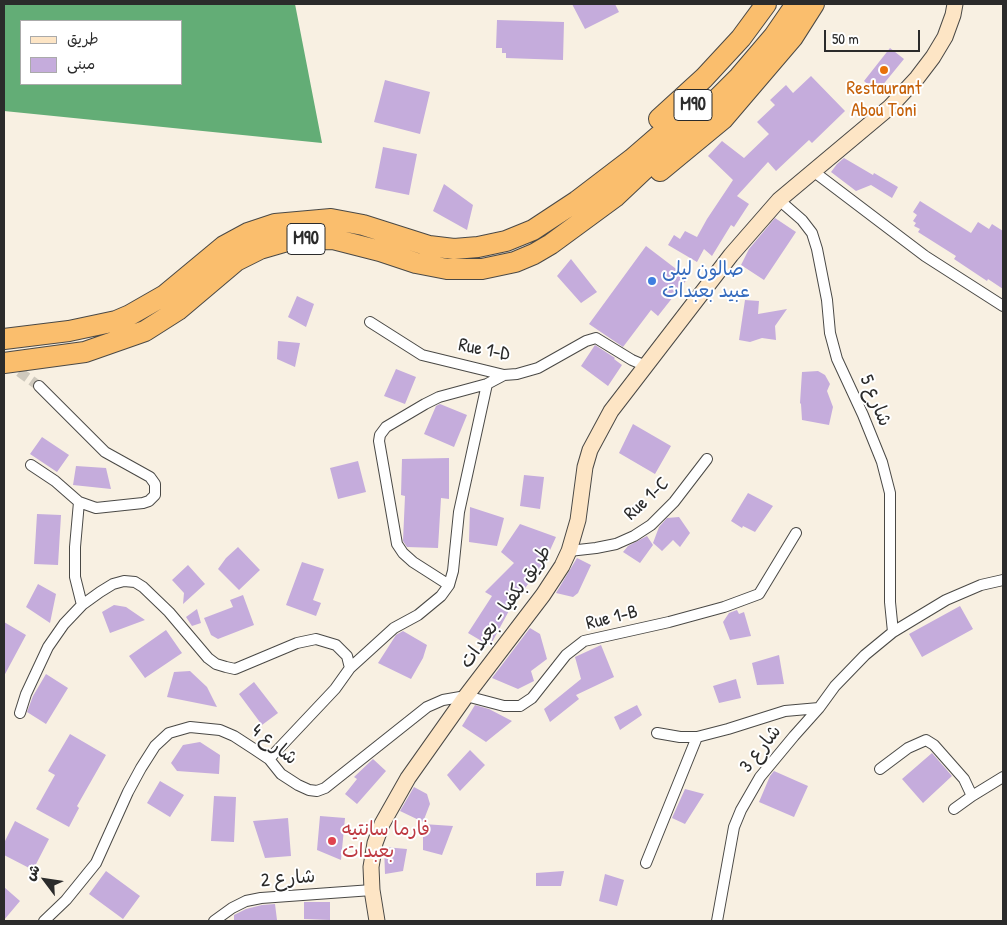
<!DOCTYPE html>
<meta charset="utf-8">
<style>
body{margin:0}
#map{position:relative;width:1007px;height:925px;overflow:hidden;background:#f8f0e2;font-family:"Patrick Hand","Playpen Sans Arabic",sans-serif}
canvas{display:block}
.frame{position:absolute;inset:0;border:5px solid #2b2b2b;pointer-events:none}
.legend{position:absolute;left:20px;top:20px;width:162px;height:65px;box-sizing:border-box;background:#fff;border:1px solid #aaa;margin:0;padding:6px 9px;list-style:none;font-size:15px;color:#2b2b2b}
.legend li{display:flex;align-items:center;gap:10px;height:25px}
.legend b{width:25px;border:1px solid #aaa}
.north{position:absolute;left:20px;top:855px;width:50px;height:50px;-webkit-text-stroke:4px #fff;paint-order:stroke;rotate:301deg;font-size:14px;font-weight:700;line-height:20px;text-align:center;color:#2b2b2b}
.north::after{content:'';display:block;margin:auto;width:18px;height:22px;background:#2b2b2b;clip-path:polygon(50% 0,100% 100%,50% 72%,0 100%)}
.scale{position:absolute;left:824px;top:30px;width:96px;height:22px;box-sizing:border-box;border:2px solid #2b2b2b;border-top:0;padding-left:6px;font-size:15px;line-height:18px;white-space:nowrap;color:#2b2b2b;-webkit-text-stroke:4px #fff;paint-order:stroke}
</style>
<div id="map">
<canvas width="1007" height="925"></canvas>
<div class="frame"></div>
<ul class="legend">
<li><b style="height:6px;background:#fde5c5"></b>طريق</li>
<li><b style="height:14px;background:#c5acdc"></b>مبنى</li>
</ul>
<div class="north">ش</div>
<div class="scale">50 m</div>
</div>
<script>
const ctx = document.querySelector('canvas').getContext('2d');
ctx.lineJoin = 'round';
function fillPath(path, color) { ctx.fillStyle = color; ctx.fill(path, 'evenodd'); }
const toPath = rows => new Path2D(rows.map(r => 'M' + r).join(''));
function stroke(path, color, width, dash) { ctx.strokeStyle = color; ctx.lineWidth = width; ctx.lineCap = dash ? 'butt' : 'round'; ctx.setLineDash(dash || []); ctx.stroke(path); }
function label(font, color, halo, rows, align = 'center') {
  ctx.font = font + ' "Patrick Hand","Playpen Sans Arabic",sans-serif'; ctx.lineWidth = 4; ctx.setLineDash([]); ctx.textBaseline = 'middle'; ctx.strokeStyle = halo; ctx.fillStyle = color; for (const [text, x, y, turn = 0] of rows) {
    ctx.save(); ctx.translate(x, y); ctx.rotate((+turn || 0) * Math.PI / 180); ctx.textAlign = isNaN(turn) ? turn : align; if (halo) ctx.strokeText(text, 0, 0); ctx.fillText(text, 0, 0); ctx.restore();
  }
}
fillPath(toPath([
 [4,4,295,4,322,143,4,111],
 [21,21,181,21,181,84,21,84]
]), '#63ad76');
fillPath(toPath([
 [572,4,615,4,619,12,585,29],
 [497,20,564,22,563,60,506,58,506,53,502,53,502,48,496,48],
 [890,48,904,59,877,92,864,81],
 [811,76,845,111,812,143,809,140,776,171,768,162,737,196,749,204,734,227,731,225,712,256,704,249,697,262,668,245,674,235,680,239,685,231,697,237,707,219,733,180,708,156,722,141,744,158,769,134,757,122,775,105,770,100,786,85,793,93],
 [385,80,430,92,420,134,374,122],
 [383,147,417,154,409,195,375,188],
 [844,158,873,175,874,173,898,187,892,198,871,185,856,191,831,172,837,164],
 [444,184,473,205,467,230,433,211],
 [920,201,971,233,978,222,989,229,992,224,1003,231,1003,289,988,279,987,281,954,259,956,256,918,232,920,229,914,226,916,223,913,221,917,215,913,212],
 [775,218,796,232,764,280,741,265,749,249],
 [646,246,688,278,658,316,651,310,623,347,589,324],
 [571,259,597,292,581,303,557,276],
 [297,296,314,304,306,327,288,317],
 [745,300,759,301,758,314,787,309,775,326,776,340,762,338,750,342,739,340],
 [278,341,300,343,295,367,277,359],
 [595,345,615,358,614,359,622,365,608,386,581,366],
 [396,369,416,377,405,404,384,396],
 [818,371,825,375,830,384,827,391,833,407,829,425,802,420,801,404,800,403,802,372],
 [440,404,467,415,454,447,424,434,436,406],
 [633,424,671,446,655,474,619,453],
 [42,437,69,455,57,472,30,454],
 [449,458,449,499,441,498,438,548,407,547,403,541,405,496,401,495,402,459],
 [358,461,366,492,338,499,330,468],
 [76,466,106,468,111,489,73,485],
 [524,475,544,477,540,509,520,506],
 [748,493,773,506,755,532,743,526,742,528,731,521],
 [470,507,504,518,497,546,469,542],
 [37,514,61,515,58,565,34,564],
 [679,517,690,533,680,547,673,540,662,551,653,543,659,527,667,518],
 [520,524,556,537,536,581,532,578,512,608,511,607,490,646,468,633,492,596,485,592,514,563,501,552],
 [647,536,653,545,640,563,623,552,628,546],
 [238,547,260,570,239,590,218,569,226,558],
 [577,558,591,565,578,593,573,597,556,593],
 [302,562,324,569,313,600,321,603,316,616,286,605],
 [188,565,205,584,183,604,184,593,172,580],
 [38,584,56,594,50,623,26,607],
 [243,595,254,625,218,639,211,635,204,618,233,607,230,600],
 [114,605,126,607,145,620,110,633,102,612],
 [960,606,973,629,922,657,909,634],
 [197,609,201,623,192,626,186,617],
 [737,610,739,614,744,612,751,636,730,640,723,622,729,613],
 [4,622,26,635,4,676],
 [530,628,540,634,547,659,531,671,534,681,518,689,492,678],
 [166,630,182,653,145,678,129,656],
 [403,631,427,645,423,658,411,679,378,663,396,635],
 [601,645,614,677,576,695,579,699,550,722,544,709,581,679,575,657],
 [779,655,784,684,757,685,752,663],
 [190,671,207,687,217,707,167,697,174,672],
 [46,674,68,688,46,724,27,712,33,696],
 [736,679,741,698,719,703,713,686],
 [254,682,278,713,262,725,239,694],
 [475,705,489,709,512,721,486,742,462,726],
 [637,705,642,715,620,730,614,717],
 [70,734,106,755,77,806,79,808,69,827,36,809,55,775,48,771],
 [200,742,220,755,219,774,177,771,171,763,183,745],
 [470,750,485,765,460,791,447,775],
 [932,753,952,776,923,803,902,779],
 [373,759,386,771,357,804,345,794,357,779,354,777],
 [774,771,808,786,794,817,759,802,770,776],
 [160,781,184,795,170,817,147,803],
 [414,787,427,794,430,804,423,822,400,811],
 [685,789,704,794,685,824,672,818],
 [214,796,236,797,234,842,211,841],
 [320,816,345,818,341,860,317,850],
 [288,818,291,856,265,858,253,821],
 [15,821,49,839,33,870,4,855,4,843],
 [423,824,453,826,442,855,423,850],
 [384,847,407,849,403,871,385,874],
 [106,871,140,896,123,919,89,894],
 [564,871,561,886,536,886,536,873],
 [605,874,624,880,617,906,599,901],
 [4,887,20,901,4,920],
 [304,902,330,902,330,920,304,919],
 [275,904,277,920,234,921,234,915,246,909,262,905]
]), '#c5acdc');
stroke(toPath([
 [7,363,39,386]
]), '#cfc9bd', 10, [10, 5]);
const minor = toPath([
 [813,171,925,256,1003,306],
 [779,200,802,220,812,233,817,249,827,300,830,333,837,359,863,415,882,462,890,493,890,602,893,632],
 [370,322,422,355,504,375,517,374,538,368,586,341,596,338,632,360,646,366],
 [31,465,55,481,79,502,96,508,143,503,149,501,155,495,155,484,150,477,105,452,39,386],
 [79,502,75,547,75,577,82,605],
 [569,551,596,548,616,544,634,536,651,525,674,502,707,459],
 [449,585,413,562,403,553,397,544,379,441,380,435,386,427,425,404,439,397,487,384,504,375],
 [350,668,394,628,418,615,441,596,449,585,453,571,459,512,487,384],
 [20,713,26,694,48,647,64,624,82,605,100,592,113,584,124,581,135,582,143,587,169,612,208,658,216,664,226,667,235,669,297,643,316,639,336,645,347,656,350,668,335,689,269,759],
 [657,733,680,737,697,737,728,729,785,711,819,708],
 [880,769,908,748,926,740,934,745,964,779,972,796],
 [954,809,972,796,1003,777],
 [646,863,697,737],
 [44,921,66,900,96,863,128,792,141,768,155,746,169,733,190,727,220,730,234,736,254,749,269,759,281,774,298,785,309,790,317,791,325,788,427,707,443,700,466,696,504,706,520,706,532,698,566,655,584,641,669,622,724,607,759,594,796,533],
 [214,921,232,908,246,901,261,898,372,890],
 [717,921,734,827,741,810,760,777,794,736,819,708,835,686,865,655,893,632,946,600,981,585,1003,580]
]);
const secondary = toPath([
 [377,921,372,890,371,867,375,843,382,824,408,778,466,696,543,595,562,566,569,551,578,520,585,467,590,450,611,411,731,255,779,200,890,107,917,78,933,57,945,37,953,15,955,4]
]);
const motorway = toPath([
 [659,119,704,78,741,38,766,4],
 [660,171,723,119,793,37,814,4],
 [4,339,69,331,116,321,130,315,165,295,224,246,248,233,275,224,331,219,363,225,429,246,454,249,478,247,506,241,533,230,577,201,632,159,684,114],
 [4,363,85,352,145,331,178,310,236,261,260,249,291,240,333,239,380,251,416,263,447,269,482,269,515,262,534,254,551,244,615,197,685,131,739,77,774,36,796,4]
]);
stroke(minor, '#4a4946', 12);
stroke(secondary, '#4a4946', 17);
stroke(motorway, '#4a4946', 22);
stroke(minor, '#fff', 10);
stroke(secondary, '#fde5c5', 15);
stroke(motorway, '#fabe6d', 20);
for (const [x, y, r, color] of [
 [884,70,5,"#e8710a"],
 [652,281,5,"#3f7fe0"],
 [332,841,5,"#e0444e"]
]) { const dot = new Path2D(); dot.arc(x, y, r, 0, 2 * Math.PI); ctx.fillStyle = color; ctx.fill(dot); stroke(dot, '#fff', 2); }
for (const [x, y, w] of [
 [693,105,38],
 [306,239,38]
]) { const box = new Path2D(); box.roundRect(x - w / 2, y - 15.5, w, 31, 4); ctx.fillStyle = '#fff'; ctx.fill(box); stroke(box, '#2b2b2b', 1); }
label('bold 18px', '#2b2b2b', null, [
 ["M90",693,105],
 ["M90",306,239]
]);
label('19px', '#c56008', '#fff', [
 ["Restaurant",884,89],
 ["Abou Toni",884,111]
]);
label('19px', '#366cbe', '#fff', [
 ["صالون ليلى",662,270],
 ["عبيد بعبدات",662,292]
], 'left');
label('19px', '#2b2b2b', '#fff', [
 ["Rue 1-D",484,350,11],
 ["شارع 5",875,401,67],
 ["Rue 1-C",647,499,-43],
 ["طريق بكفيا - بعبدات",506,607,-55],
 ["Rue 1-B",612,618,-14],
 ["شارع 4",274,745,38],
 ["شارع 3",761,749,-52],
 ["شارع 2",288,879,-5]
]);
label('19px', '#be3a42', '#fff', [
 ["فارما سانتيه",342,830],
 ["بعبدات",342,852]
], 'left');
</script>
